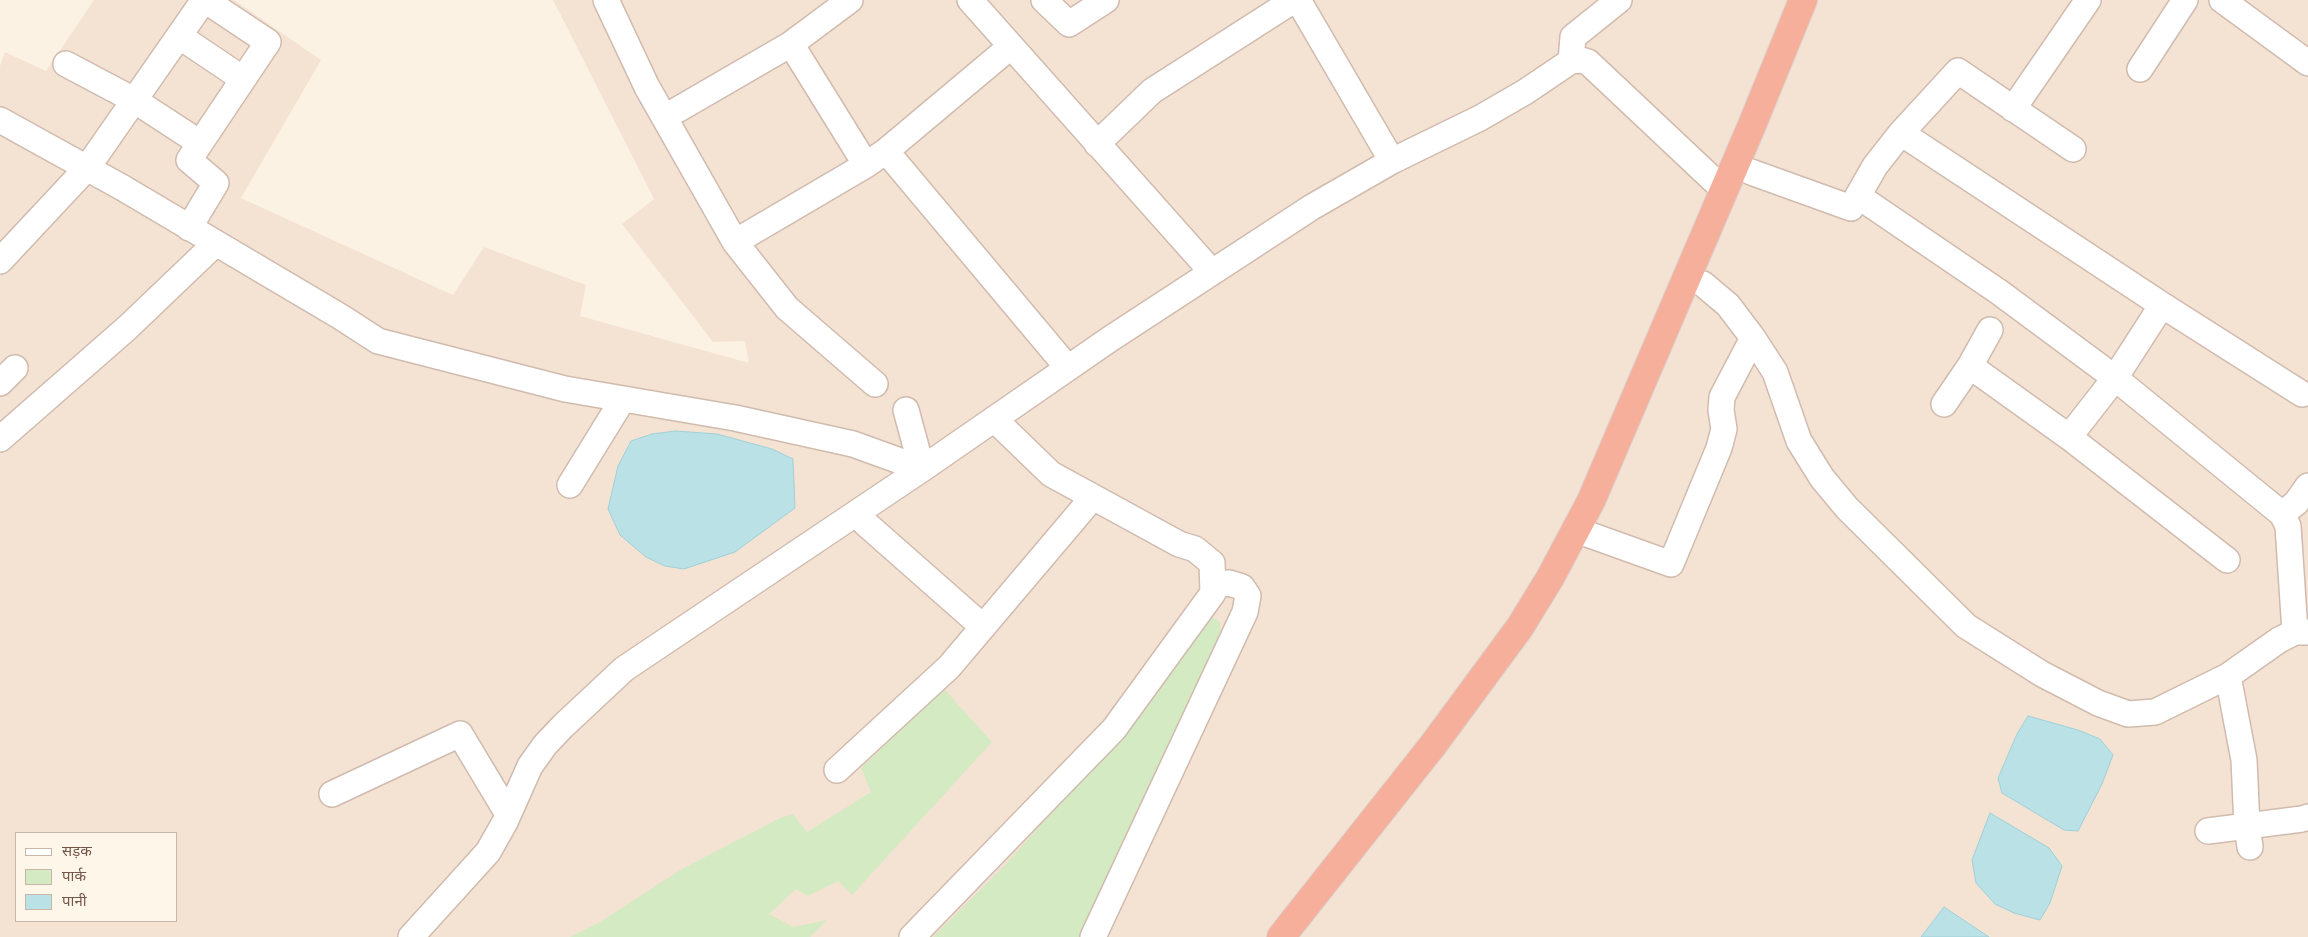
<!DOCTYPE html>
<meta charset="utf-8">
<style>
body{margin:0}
#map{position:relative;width:2308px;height:937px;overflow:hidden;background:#fcf2e4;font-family:"Asap Condensed","Noto Sans Devanagari",sans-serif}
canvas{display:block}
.legend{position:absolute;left:15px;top:832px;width:162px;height:90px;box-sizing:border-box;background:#fff6ea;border:1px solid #c8b6aa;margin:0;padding:6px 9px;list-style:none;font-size:15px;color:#75574a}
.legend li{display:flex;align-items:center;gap:10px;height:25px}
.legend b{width:25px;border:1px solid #c8b6aa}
</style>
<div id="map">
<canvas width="2308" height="937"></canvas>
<ul class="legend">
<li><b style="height:6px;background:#fff"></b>सड़क</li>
<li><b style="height:14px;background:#d4eac3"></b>पार्क</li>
<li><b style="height:14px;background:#b9e1e6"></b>पानी</li>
</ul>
</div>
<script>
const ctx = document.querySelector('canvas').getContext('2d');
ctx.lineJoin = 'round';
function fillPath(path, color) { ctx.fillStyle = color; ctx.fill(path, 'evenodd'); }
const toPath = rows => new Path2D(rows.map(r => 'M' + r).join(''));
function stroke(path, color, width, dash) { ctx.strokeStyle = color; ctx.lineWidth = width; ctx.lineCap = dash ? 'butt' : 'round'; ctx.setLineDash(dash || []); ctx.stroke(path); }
fillPath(toPath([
 [94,0,234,0,321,60,241,198,453,295,484,247,586,285,580,316,749,363,745,341,713,342,622,224,654,199,553,0,2308,0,2308,937,0,937,0,66,5,52,46,71],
 [16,833,176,833,176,921,16,921]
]), '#f4e3d3');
fillPath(toPath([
 [1212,617,1220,622,1221,635,1084,937,933,937,1005,865,1118,739,1183,658,1206,620],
 [944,689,992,742,852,895,838,881,808,896,796,889,769,914,793,927,827,920,810,937,570,937,600,922,682,869,780,818,793,814,807,832,871,792,861,768]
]), '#d4eac3');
const water = toPath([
 [676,431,717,434,772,449,793,459,795,508,735,552,684,569,665,566,646,557,620,535,608,509,618,466,631,441,652,434,676,431],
 [2028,716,2078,730,2100,739,2113,755,2102,784,2078,831,2064,830,2002,793,1998,778,2017,734,2028,716],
 [1990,813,2049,848,2062,866,2050,903,2040,920,2014,913,1995,904,1976,883,1972,860,1990,813],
 [1944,907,1989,937,1921,937,1944,907]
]);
fillPath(water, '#b9e1e6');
stroke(water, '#9fd1d8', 1);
const minor = toPath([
 [606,0,647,87,735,242],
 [970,0,1212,272],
 [1044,0,1069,24,1106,0],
 [1298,0,1392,161],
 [2222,0,2308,63],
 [179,36,243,79],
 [791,44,850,0],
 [1571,61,1573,37,1619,0],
 [66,64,134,100,200,143],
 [2140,69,2185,0],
 [2013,109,2088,0],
 [665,117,791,44,866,165,886,151,1068,368],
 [0,120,123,188,341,317,378,341,565,389,735,418,853,444,922,469],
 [1901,133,2162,305,2302,394],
 [1097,144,1152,91,1294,0],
 [886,151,1010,47],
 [866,165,735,242,787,308,875,384],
 [1751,172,1851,208,1875,166,1901,133,1958,71,2073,149],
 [1858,196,1999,292,2115,378,2282,514,2288,526,2295,632],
 [189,228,216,183,189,160,268,42,205,0],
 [0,261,87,168,204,0],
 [1703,284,1728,305,1753,338,1775,372,1799,441,1822,478,1847,508,1966,626,2042,674,2098,703,2128,714,2155,712,2228,676,2279,640,2295,632,2308,632],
 [1970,366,2069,437,2115,378,2162,305],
 [0,383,15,368],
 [1944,404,1970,366,1990,330],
 [906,410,922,469],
 [2069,437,2227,560],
 [0,439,127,328,216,243],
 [570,485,623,399],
 [857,513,865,523,983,627],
 [2282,514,2296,503,2308,486],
 [1576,530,1671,564,1719,448,1724,429,1721,410,1722,397,1753,338],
 [2228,676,2244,760,2247,826,2250,847],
 [837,770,949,667,1093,497],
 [332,794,460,734,508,814],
 [2208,831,2302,819,2308,817],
 [411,937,488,852,505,822,530,766,545,745,563,726,624,669,922,469,1110,339,1312,207,1392,161,1480,118,1525,92,1571,61,1581,60,1588,62,1724,190],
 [912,937,1114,729,1213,593,1212,563,1195,549,1179,544,1051,474,994,419],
 [1093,937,1245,612,1248,596,1242,587,1229,583,1213,585]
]);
const highway = toPath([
 [1281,937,1433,745,1520,627,1550,578,1591,501,1752,125,1803,0]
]);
stroke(minor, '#d0bbae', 28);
stroke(highway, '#dbd3d0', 30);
stroke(minor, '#fff', 25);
stroke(highway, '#f6af9b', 28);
</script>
